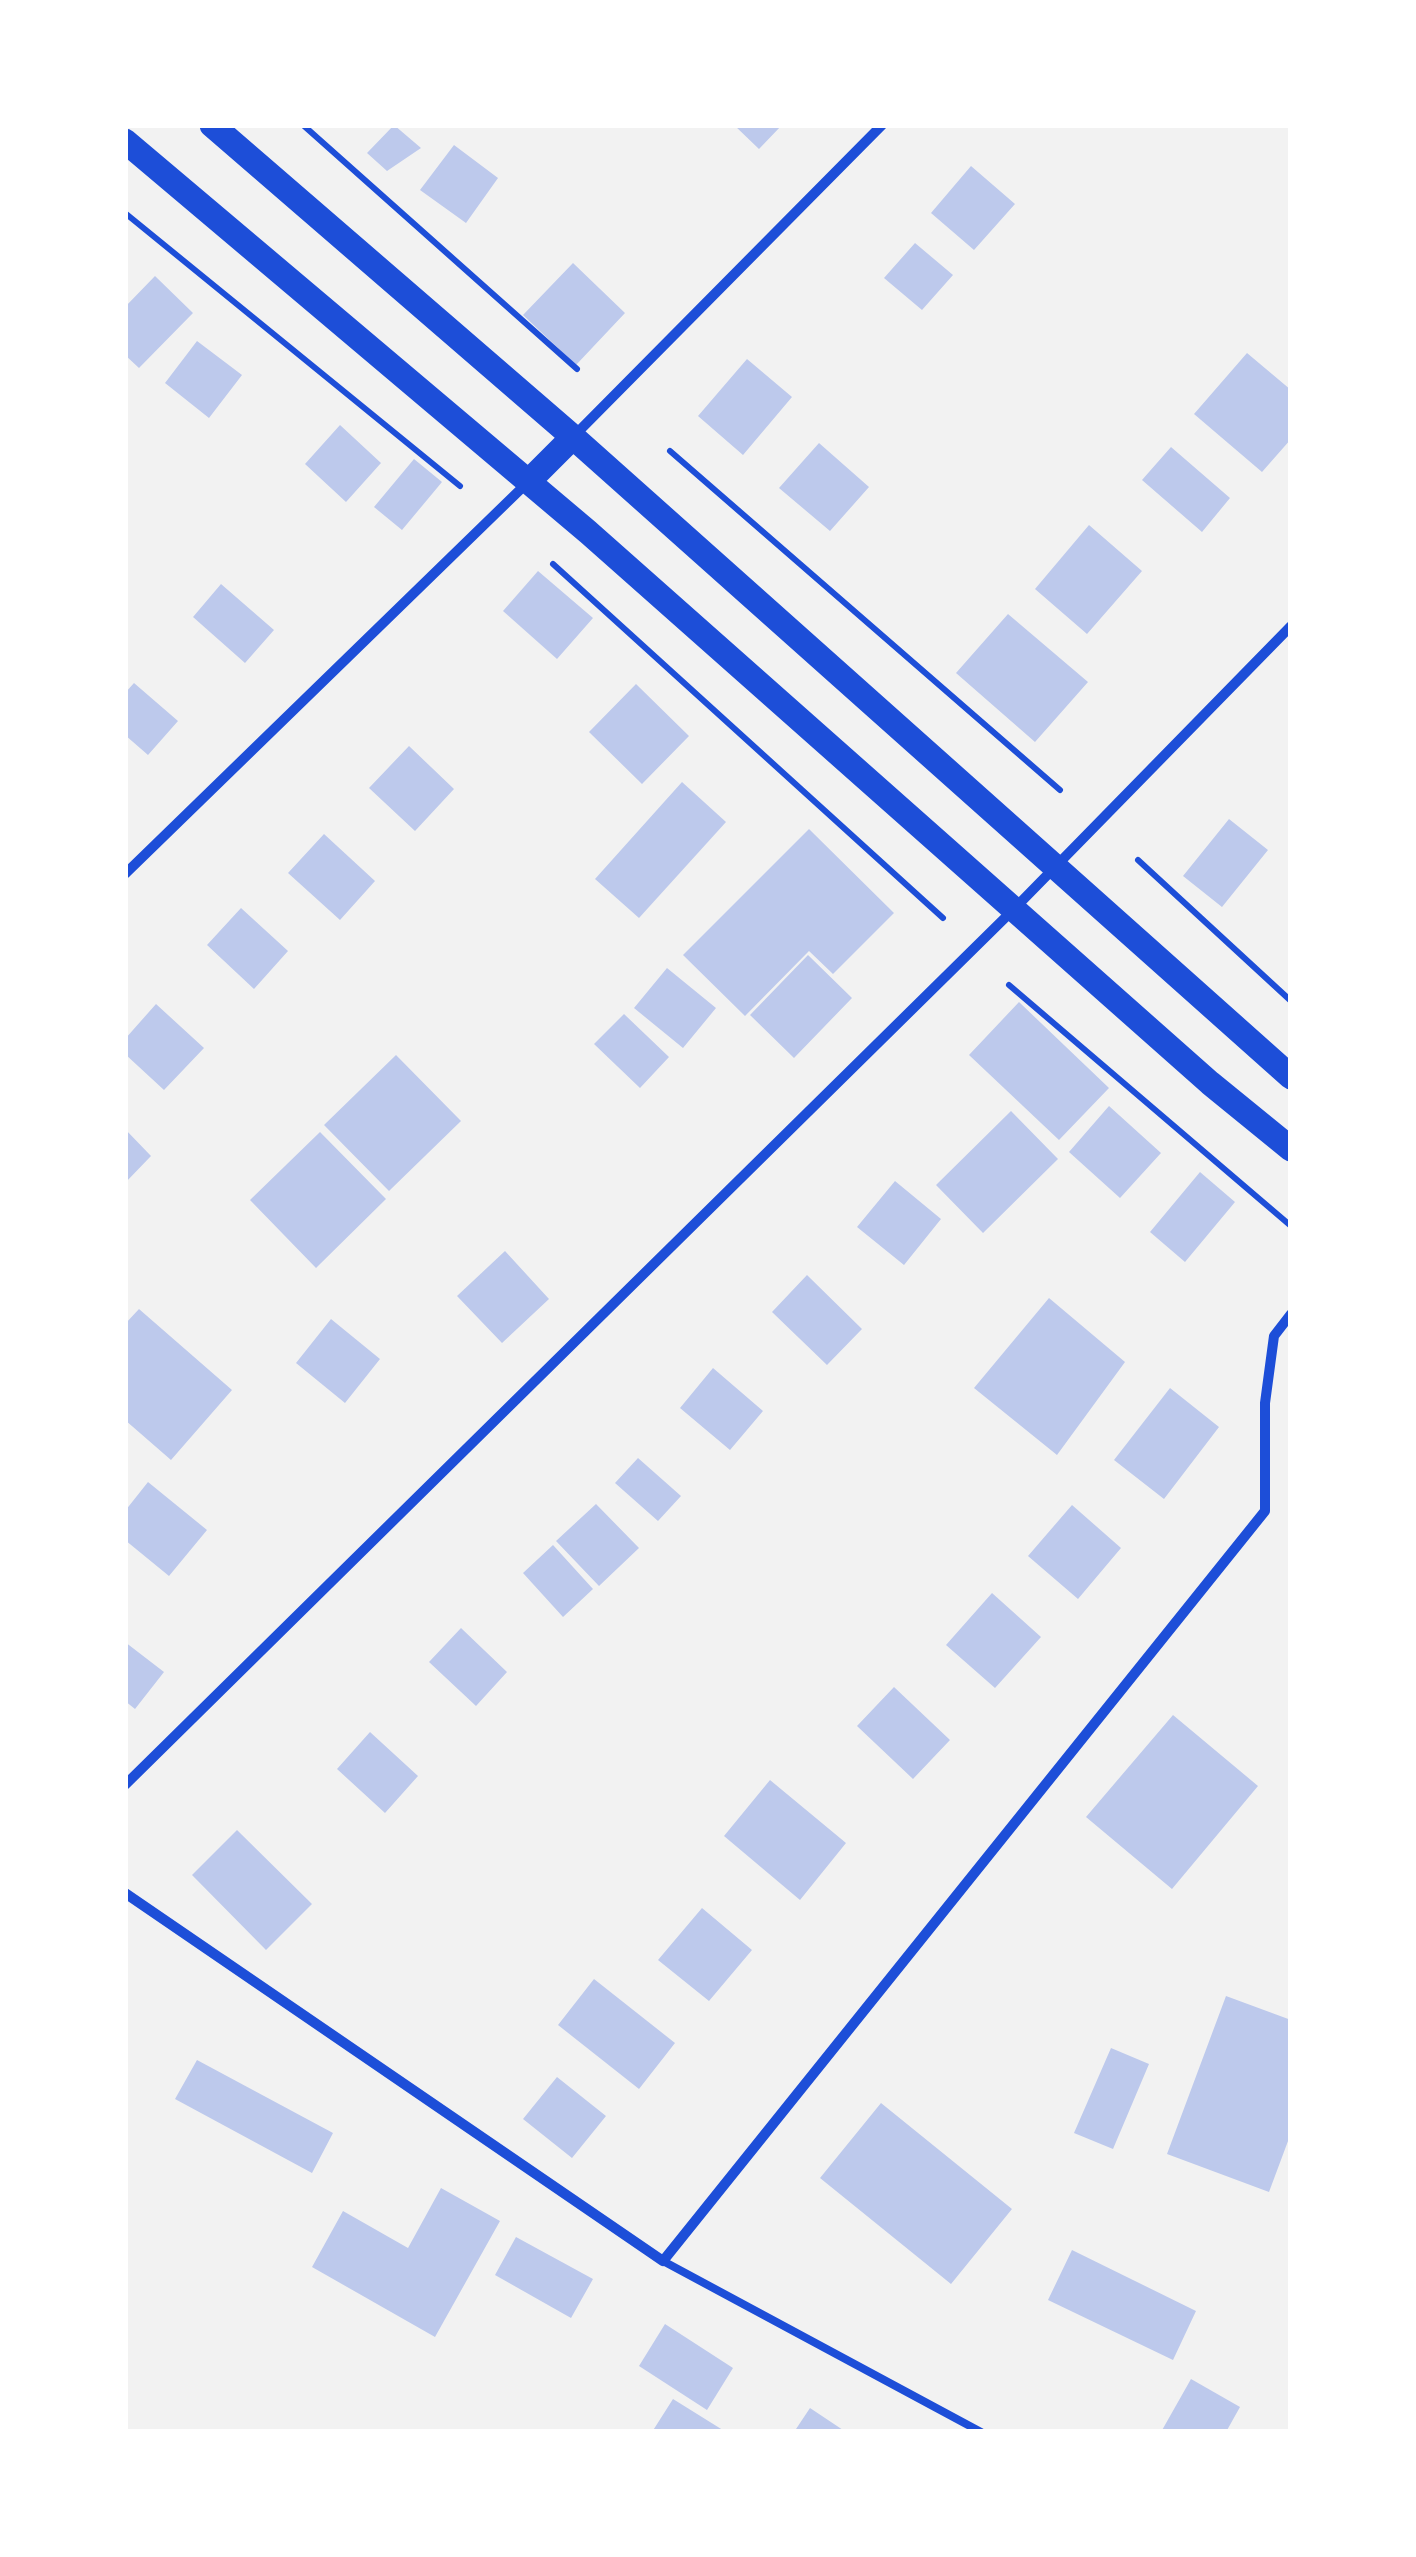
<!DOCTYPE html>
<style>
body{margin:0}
#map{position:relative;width:1416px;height:2557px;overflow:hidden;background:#f2f2f2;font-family:"Source Sans 3",sans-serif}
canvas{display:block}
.frame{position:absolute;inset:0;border:128px solid #fff;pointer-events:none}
</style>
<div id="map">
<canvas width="1416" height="2557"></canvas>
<div class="frame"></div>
</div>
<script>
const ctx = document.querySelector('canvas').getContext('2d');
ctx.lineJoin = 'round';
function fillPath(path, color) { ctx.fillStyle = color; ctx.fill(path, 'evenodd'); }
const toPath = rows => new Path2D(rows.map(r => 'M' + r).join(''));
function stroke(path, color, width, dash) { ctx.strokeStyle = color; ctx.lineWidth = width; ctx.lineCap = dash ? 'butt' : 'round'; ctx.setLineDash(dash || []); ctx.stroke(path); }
fillPath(toPath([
 [394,125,421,148,387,171,367,153],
 [734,125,782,125,759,149],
 [454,145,498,178,466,223,420,190],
 [971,166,1015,204,974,250,931,213],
 [915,243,953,275,922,310,884,278],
 [573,263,625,313,576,365,523,315],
 [155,276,193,313,139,368,125,355,125,307],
 [197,341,242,375,209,418,165,383],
 [1247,353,1291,390,1291,439,1262,472,1194,414],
 [747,359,792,397,743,455,698,416],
 [340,425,381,463,346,502,305,464],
 [819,443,869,487,830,531,779,488],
 [1171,447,1230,498,1202,532,1142,480],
 [414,459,442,482,402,530,374,507],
 [1089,525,1142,571,1087,634,1035,589],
 [538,571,593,618,557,659,503,611],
 [221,584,274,630,245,663,193,617],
 [1008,614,1088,682,1035,742,956,673],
 [134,683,178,721,148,755,125,735,125,693],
 [636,684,689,736,642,784,589,732],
 [409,746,454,789,415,831,369,788],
 [682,782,726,822,639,918,595,879],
 [1229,819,1268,850,1222,907,1183,876],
 [809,829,894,913,833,974,809,951,745,1016,683,955],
 [324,834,375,881,340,920,288,873],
 [241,908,288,951,254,989,207,945],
 [808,955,852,998,794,1058,750,1015],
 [667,968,716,1008,683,1048,634,1008],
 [1019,1002,1109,1088,1059,1140,969,1055],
 [156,1004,204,1048,164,1090,125,1054,125,1039],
 [624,1014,669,1057,640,1088,594,1044],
 [396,1055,461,1121,389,1191,324,1125],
 [1109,1106,1161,1153,1120,1198,1069,1152],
 [1011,1111,1058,1159,983,1233,936,1185],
 [125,1129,151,1156,125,1183],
 [320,1132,386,1199,316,1268,250,1200],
 [1200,1172,1235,1202,1185,1262,1150,1232],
 [895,1181,941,1219,904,1265,857,1227],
 [505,1251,549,1299,502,1343,457,1296],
 [807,1275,862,1329,827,1365,772,1312],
 [1049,1298,1125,1362,1057,1455,974,1388],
 [139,1309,232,1390,171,1460,125,1420,125,1324],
 [331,1319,380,1359,345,1403,296,1363],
 [713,1368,763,1411,730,1450,680,1408],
 [1170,1388,1219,1427,1164,1499,1114,1460],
 [638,1458,681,1496,658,1521,615,1483],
 [148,1482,207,1530,169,1576,125,1540,125,1511],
 [596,1504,639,1548,599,1586,556,1541],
 [1072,1505,1121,1548,1078,1599,1028,1556],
 [553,1545,593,1589,563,1617,523,1573],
 [992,1593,1041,1637,995,1688,946,1645],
 [461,1628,507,1672,476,1706,429,1662],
 [125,1642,164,1672,135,1709,125,1701],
 [894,1687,950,1740,913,1779,857,1726],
 [1173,1715,1258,1786,1172,1889,1086,1817],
 [370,1732,418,1776,385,1813,337,1769],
 [770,1780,846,1843,800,1900,724,1836],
 [237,1830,312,1904,266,1950,192,1875],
 [702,1908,752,1950,709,2001,658,1960],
 [594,1979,675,2043,639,2089,558,2025],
 [1226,1996,1291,2020,1291,2133,1269,2192,1167,2154],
 [1111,2048,1149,2064,1113,2149,1074,2133],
 [197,2060,333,2133,312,2173,175,2099],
 [557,2077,606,2116,572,2158,523,2119],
 [881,2103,1012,2209,951,2284,820,2178],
 [441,2188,500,2221,435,2337,312,2267,343,2211,408,2248],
 [516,2237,593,2279,571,2318,495,2275],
 [1072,2250,1196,2311,1173,2360,1048,2300],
 [665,2324,733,2368,707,2410,639,2366],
 [1191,2379,1240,2407,1226,2432,1161,2432],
 [673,2399,726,2432,652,2432],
 [810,2408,846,2432,794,2432]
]), '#bdc9ec');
stroke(toPath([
 [303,125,577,369],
 [125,213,460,486],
 [670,451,1060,790],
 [553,564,943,918],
 [1138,860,1291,1001],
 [1009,985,1291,1226]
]), '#1d4ed8', 6);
stroke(toPath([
 [663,2261,981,2432]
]), '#1d4ed8', 8);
stroke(toPath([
 [573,437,882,125],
 [125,874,526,484],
 [125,1785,1014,909,1291,626],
 [125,1893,663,2261,1265,1511,1265,1403,1274,1336,1291,1314]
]), '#1d4ed8', 10);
stroke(toPath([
 [212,125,573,437,1291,1077],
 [125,141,588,532,1210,1083,1291,1149],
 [528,482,573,437]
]), '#1d4ed8', 25);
</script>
